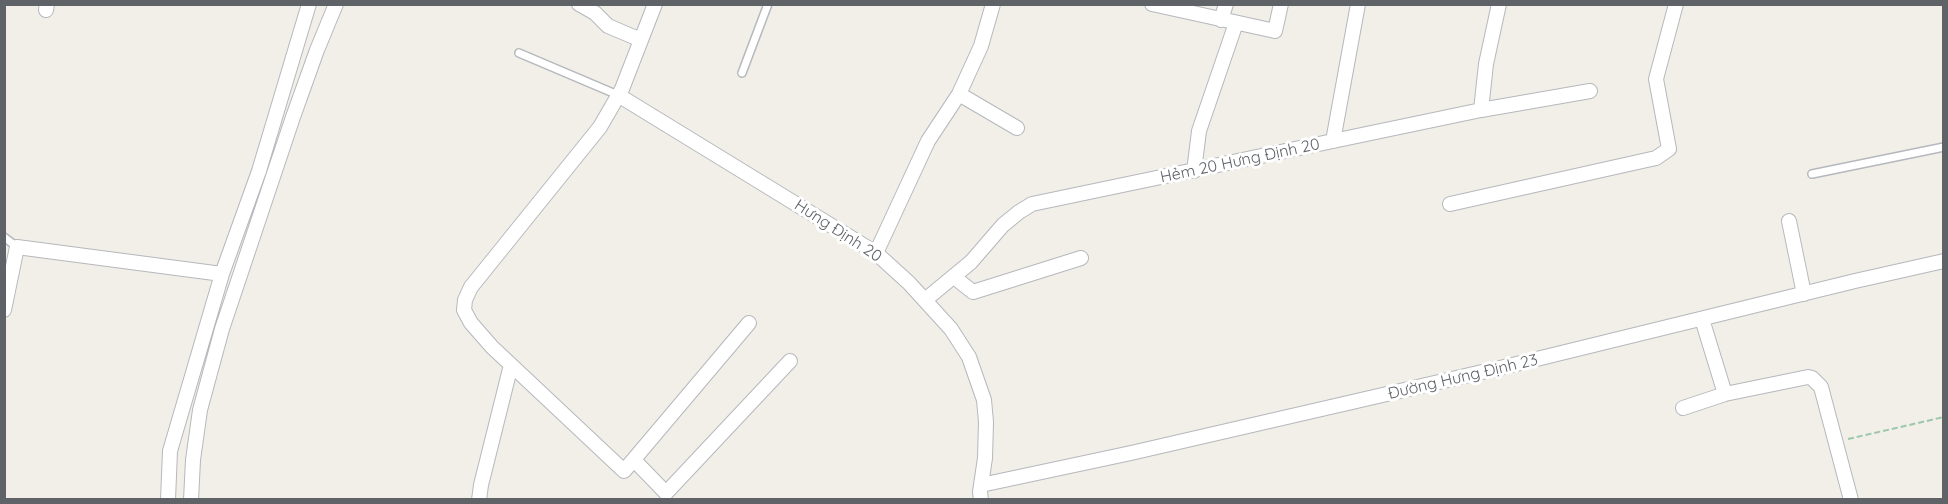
<!DOCTYPE html>
<meta charset="utf-8">
<style>
body{margin:0}
#map{position:relative;width:1948px;height:504px;overflow:hidden;background:#f1efe8;font-family:Quicksand,sans-serif}
canvas{display:block}
.frame{position:absolute;inset:0;border:6px solid #5f6368;pointer-events:none}
</style>
<div id="map">
<canvas width="1948" height="504"></canvas>
<div class="frame"></div>
</div>
<script>
const ctx = document.querySelector('canvas').getContext('2d');
ctx.lineJoin = 'round';
const toPath = rows => new Path2D(rows.map(r => 'M' + r).join(''));
function stroke(path, color, width, dash) { ctx.strokeStyle = color; ctx.lineWidth = width; ctx.lineCap = dash ? 'butt' : 'round'; ctx.setLineDash(dash || []); ctx.stroke(path); }
function label(font, color, halo, rows, align = 'center') {
  ctx.font = font + ' Quicksand,sans-serif'; ctx.lineWidth = 6; ctx.setLineDash([]); ctx.textBaseline = 'middle'; ctx.strokeStyle = halo; ctx.fillStyle = color; for (const [text, x, y, turn = 0] of rows) {
    ctx.save(); ctx.translate(x, y); ctx.rotate((+turn || 0) * Math.PI / 180); ctx.textAlign = isNaN(turn) ? turn : align; if (halo) ctx.strokeText(text, 0, 0); ctx.fillText(text, 0, 0); ctx.restore();
  }
}
const lane = toPath([
 [519,53,618,95],
 [742,73,768,4],
 [1812,174,1944,147],
 [4,237,17,247]
]);
const street = toPath([
 [579,4,595,13,608,26,641,40],
 [655,4,622,89,600,127,471,287,465,300,464,310,471,323,492,347,624,471,749,323],
 [1152,4,1275,31,1281,4],
 [46,10,47,4],
 [1221,20,1226,4],
 [959,94,1017,128],
 [618,95,876,253,909,283,951,329,969,357,984,400,986,422,985,458,980,492,981,500],
 [1481,110,1486,64,1499,4],
 [1333,141,1358,4],
 [1194,171,1199,131,1236,23],
 [1450,204,1656,158,1669,149,1656,79,1676,4],
 [1789,221,1804,294],
 [876,253,928,141,959,94,981,46,993,4],
 [954,277,973,292,1081,258],
 [925,300,971,262,1003,225,1019,212,1032,204,1481,110,1590,91],
 [4,310,17,247,222,274],
 [1702,319,1725,394],
 [1683,408,1725,394,1808,377,1812,378,1821,387,1851,500],
 [634,460,666,493,790,361],
 [981,485,1131,453,1504,367,1855,281,1944,261],
 [168,500,170,451,222,274,259,171,309,4],
 [191,500,193,460,200,410,222,329,293,117,317,50,336,4],
 [479,500,481,485,511,365]
]);
stroke(lane, '#b5b8bc', 10);
stroke(street, '#b5b8bc', 16);
stroke(toPath([
 [1848,439,1944,417]
]), '#9cc7a9', 2, [6, 3]);
stroke(lane, '#fff', 7);
stroke(street, '#fff', 14);
label('16px', '#5f6368', '#fff', [
 ["Hẻm 20 Hưng Định 20",1240,161,-12],
 ["Hưng Định 20",838,231,33],
 ["Đường Hưng Định 23",1463,377,-13]
]);
</script>
